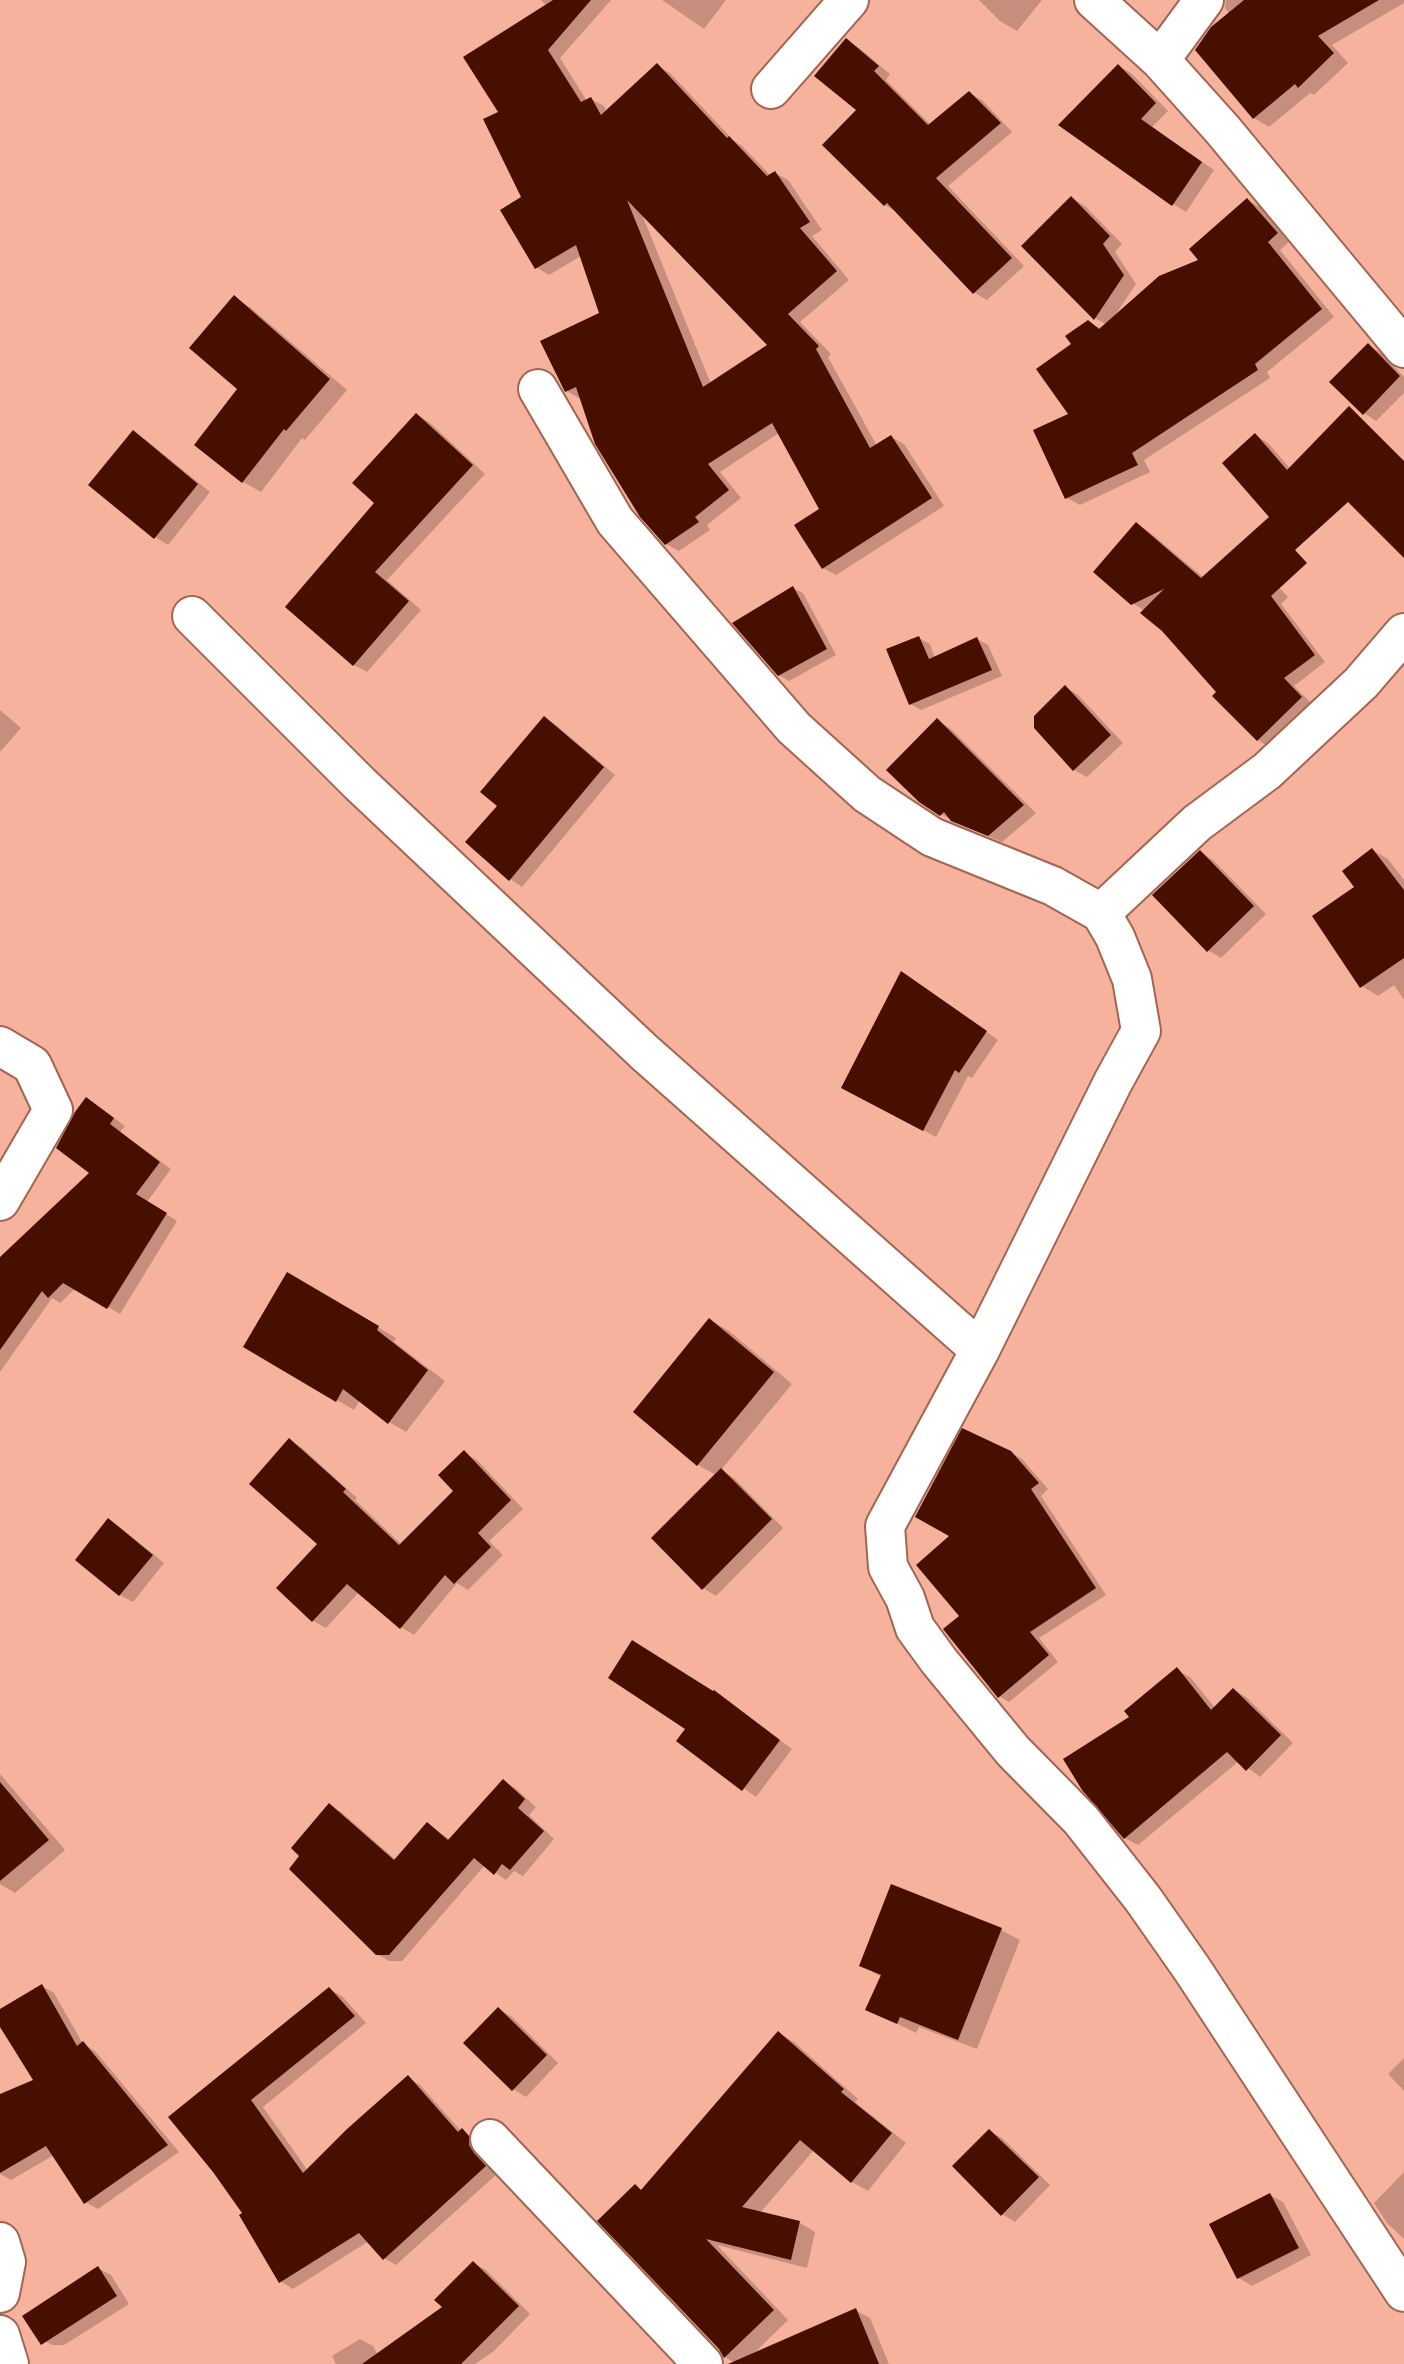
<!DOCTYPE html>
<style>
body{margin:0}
canvas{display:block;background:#f6b29c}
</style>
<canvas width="1404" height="2364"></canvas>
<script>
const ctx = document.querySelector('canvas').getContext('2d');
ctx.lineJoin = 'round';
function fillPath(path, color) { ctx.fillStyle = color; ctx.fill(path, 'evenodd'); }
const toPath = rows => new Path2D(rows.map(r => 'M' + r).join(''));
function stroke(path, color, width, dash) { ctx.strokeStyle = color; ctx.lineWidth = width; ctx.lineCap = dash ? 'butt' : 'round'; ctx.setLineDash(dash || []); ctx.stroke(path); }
fillPath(toPath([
 [541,0,611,0,560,58,587,101,591,99,604,106,607,112,657,66,670,73,733,140,742,146,771,176,775,173,788,180,822,230,812,236,849,280,800,322,831,354,828,357,877,446,891,437,904,444,944,506,836,575,823,568,821,510,779,433,720,472,741,498,707,525,710,530,679,551,666,544,582,398,580,399,567,391,601,314,581,256,549,275,536,267,524,198,500,113,547,6],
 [641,212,770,345,711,384],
 [662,0,726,0,704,29],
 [979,0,1042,0,1017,31,1000,21],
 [1226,0,1404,0,1404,3,1332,45,1348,63,1314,95,1310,93,1269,127,1254,118,1230,14,1225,8],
 [846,41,859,48,890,74,886,80,931,125,969,93,982,100,1012,132,948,186,1024,266,987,300,975,293,898,213,885,205,858,110],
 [1118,66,1131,73,1168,111,1152,127,1214,170,1186,212,1173,204],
 [1072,198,1085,206,1122,244,1115,252,1136,284,1114,317,1201,261,1247,200,1260,207,1290,241,1280,250,1334,317,1267,372,1270,378,1144,460,1150,472,1080,505,1067,498,1073,345,1088,322,1102,329,1107,325,1095,318],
 [234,298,251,308,347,390,305,440,302,438,261,492,243,482,196,445,240,389],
 [1368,345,1381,353,1404,377,1404,393,1376,421,1364,413],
 [417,415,429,422,485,474,387,580,421,610,367,672,354,665,376,503],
 [133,433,146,440,210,492,168,545,155,537],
 [1255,435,1268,443,1309,490,1267,512],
 [1136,524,1148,531,1204,578,1248,555,1288,597,1281,604,1325,662,1294,686,1312,704,1269,747,1258,740,1219,692,1145,611,1132,603],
 [793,588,803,593,836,655,789,681,779,675],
 [919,638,930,644,935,658,977,639,988,645,1002,676,921,710,910,704],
 [1065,687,1078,695,1123,743,1087,777,1074,770],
 [0,710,21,728,0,752],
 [545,718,557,726,615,775,522,887,510,879,499,806],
 [937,721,950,728,1036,813,1002,842,954,822,920,801],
 [1372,850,1388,859,1404,880,1404,1000,1394,985,1378,996,1362,986,1357,887],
 [1200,852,1213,860,1266,914,1221,958,1208,950],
 [914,980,998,1040,972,1078,968,1076,936,1137,855,1094],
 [98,1106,125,1126,120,1132,171,1169,147,1202,177,1221,120,1314,76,1288,60,1303,52,1298,0,1372,0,1259,91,1173],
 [288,1274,396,1338,394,1342,445,1381,406,1432,389,1422,360,1400,354,1410,245,1346],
 [710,1320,729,1331,792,1384,721,1470,734,1478,783,1528,716,1596,703,1588,716,1475,698,1465],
 [289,1441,302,1448,357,1498,355,1500,402,1545,456,1491,464,1453,477,1460,523,1509,489,1541,503,1555,468,1590,457,1583,414,1635,401,1627,359,1592,326,1628,313,1621,319,1544],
 [1010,1452,1022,1459,1048,1489,1041,1496,1106,1595,1039,1638,1058,1662,1009,1702,999,1696,962,1616,952,1536],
 [109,1520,121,1528,164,1563,133,1602,120,1595,77,1559],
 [1177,1670,1190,1677,1216,1709,1234,1690,1246,1697,1293,1743,1260,1777,1239,1761,1138,1845,1125,1838,1132,1718],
 [714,1692,792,1749,756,1797,678,1741],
 [0,1774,65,1850,15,1893,0,1884],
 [503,1781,515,1788,536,1807,529,1815,554,1839,523,1876,514,1871,506,1880,485,1865,402,1961,389,1961,377,1954,302,1855,329,1806,341,1812,396,1860,428,1824,450,1840],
 [1001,1930,1020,1940,977,2049,919,2027,916,2033,868,2009,882,1977,861,1965],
 [42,1986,54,1993,83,2044,95,2051,179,2152,98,2209,85,2202,54,2155,11,2180,0,2174,0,2096,35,2081,0,2023,0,2011],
 [329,1989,342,1996,366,2023,263,2107,308,2171,408,2078,420,2085,461,2131,474,2138,497,2174,396,2265,384,2258,369,2241,293,2289,280,2281,244,2214,214,2171,171,2118],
 [499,2009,512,2017,558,2063,526,2097,513,2089],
 [778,2033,794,2042,858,2099,855,2102,906,2143,868,2191,852,2182,814,2150,760,2213,800,2223,815,2232,807,2268,717,2245,788,2320,743,2364,737,2364,725,2357,635,2186,643,2191],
 [1404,2058,1404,2091,1388,2074],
 [989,2131,1002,2138,1050,2185,1015,2222,1002,2214],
 [1404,2172,1404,2239,1387,2223,1374,2203],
 [1270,2195,1283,2202,1311,2255,1252,2286,1239,2278],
 [473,2263,486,2270,530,2314,494,2351,475,2364,336,2364,332,2356,360,2339,373,2346,378,2355,444,2307],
 [98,2268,111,2275,129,2304,64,2345,52,2345,39,2338],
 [855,2310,870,2318,889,2364,770,2364]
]), '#0003');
fillPath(toPath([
 [553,0,591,0,548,50,581,102,591,97,601,115,657,63,727,138,729,136,767,176,775,171,810,222,800,228,837,271,788,314,819,346,816,349,870,448,891,435,932,498,822,569,794,525,819,509,772,423,708,464,729,490,695,517,699,522,665,545,640,517,595,444,576,387,565,392,540,341,599,313,576,245,535,269,500,210,521,197,483,119,498,112,463,57],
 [627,200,767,345,703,387],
 [1244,0,1379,0,1318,36,1334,53,1298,88,1295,84,1253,119,1195,50,1211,27],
 [846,38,879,66,874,71,928,125,969,91,1001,123,936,178,1012,258,973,294,887,203,884,206,822,145,856,110,814,76],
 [1118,64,1156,103,1141,119,1202,162,1172,206,1058,125],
 [1071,196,1110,236,1103,244,1124,275,1094,320,1021,246],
 [1247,198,1278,233,1268,242,1322,309,1255,364,1258,370,1132,453,1138,465,1065,499,1033,430,1068,414,1036,369,1071,344,1065,336,1088,320,1099,329,1159,276,1198,260,1189,249],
 [234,295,330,379,286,431,284,429,242,483,194,445,237,389,189,348],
 [1368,343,1400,376,1363,415,1329,382],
 [1349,406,1404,461,1404,558,1348,502,1295,550,1307,563,1271,596,1315,655,1284,678,1302,697,1257,741,1212,696,1216,692,1162,631,1140,613,1164,589,1131,605,1093,572,1136,522,1201,578,1269,517,1222,463,1255,433,1287,470],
 [416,413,473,465,375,572,409,601,353,666,285,607,374,503,352,483],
 [133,430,198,484,154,539,88,485],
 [793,586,827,649,778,676,732,623],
 [919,636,929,659,977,637,992,670,909,705,886,649],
 [1065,685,1111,735,1073,771,1034,728,1034,716],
 [544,716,604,767,509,881,465,842,497,806,480,792],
 [937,718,1024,805,988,836,951,821,944,812,940,816,919,802,886,770],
 [1372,848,1404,890,1404,958,1360,988,1312,916,1354,887,1342,871],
 [1200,850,1254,906,1207,952,1152,895],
 [901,971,987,1031,959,1073,955,1070,923,1131,841,1088],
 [86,1097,114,1118,110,1124,160,1162,136,1194,167,1213,107,1309,63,1283,48,1298,42,1291,0,1350,0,1257,89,1173,56,1148,75,1112],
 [287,1272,379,1326,377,1330,428,1370,388,1424,343,1389,336,1402,243,1347],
 [709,1318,774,1372,697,1466,633,1412],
 [962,1428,1011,1451,1039,1483,1031,1489,1096,1588,1030,1632,1049,1655,998,1698,943,1629,959,1616,916,1565,949,1536,915,1517],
 [289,1438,346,1489,343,1492,399,1545,453,1491,438,1475,464,1450,511,1500,478,1533,491,1547,454,1584,445,1575,400,1629,347,1584,312,1622,276,1588,317,1544,249,1484],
 [721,1468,772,1519,702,1590,651,1538],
 [108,1518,153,1555,119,1596,75,1560],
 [632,1640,713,1691,714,1690,780,1740,742,1791,676,1741,685,1729,608,1678],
 [1177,1667,1211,1710,1233,1688,1281,1735,1246,1771,1227,1752,1124,1839,1082,1790,1063,1759,1129,1717,1124,1711],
 [503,1779,525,1799,518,1808,544,1831,510,1870,502,1864,494,1875,474,1858,389,1955,376,1955,289,1869,299,1856,291,1848,329,1803,394,1860,427,1822,448,1840],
 [0,1782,49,1840,0,1881],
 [891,1884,1002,1928,958,2040,900,2017,897,2024,865,2010,881,1975,859,1966],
 [42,1984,77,2046,83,2041,168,2145,84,2204,46,2146,0,2173,0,2094,33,2080,0,2027,0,2009],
 [329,1987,355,2016,251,2100,303,2173,347,2129,408,2075,458,2132,462,2128,469,2136,469,2145,474,2153,486,2166,383,2260,359,2233,279,2283,239,2215,242,2213,213,2172,168,2117],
 [498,2007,547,2055,512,2091,463,2043],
 [778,2031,844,2089,841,2092,892,2133,851,2183,800,2140,742,2207,800,2221,791,2260,706,2239,774,2310,724,2358,719,2349,597,2221,635,2184,641,2190],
 [989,2129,1039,2177,1001,2216,952,2166],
 [1270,2193,1299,2248,1237,2279,1209,2224],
 [473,2261,519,2306,461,2364,362,2364,442,2307,434,2300],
 [98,2266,117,2296,41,2345,22,2316],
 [856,2308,879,2364,728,2364]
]), '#470f00');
const minor = toPath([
 [1094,0,1160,60,1222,129,1404,348],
 [1160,60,1204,0],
 [771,89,849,0],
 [538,389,615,521,794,728,867,794,932,837,1053,886,1101,913,1115,937,1132,979,1141,1031,1113,1082,980,1350,885,1526,888,1567,905,1598,915,1628,939,1661,1013,1751,1081,1820,1143,1899,1192,1969,1404,2292],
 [192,616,360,784,644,1052,980,1350],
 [1101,913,1197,823,1267,771,1361,683,1404,633],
 [0,1046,32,1065,53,1110,0,1201],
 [490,2139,703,2364],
 [0,2242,6,2262,0,2293],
 [0,2335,9,2364]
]);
stroke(minor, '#a26550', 42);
stroke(minor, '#fff', 38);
</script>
